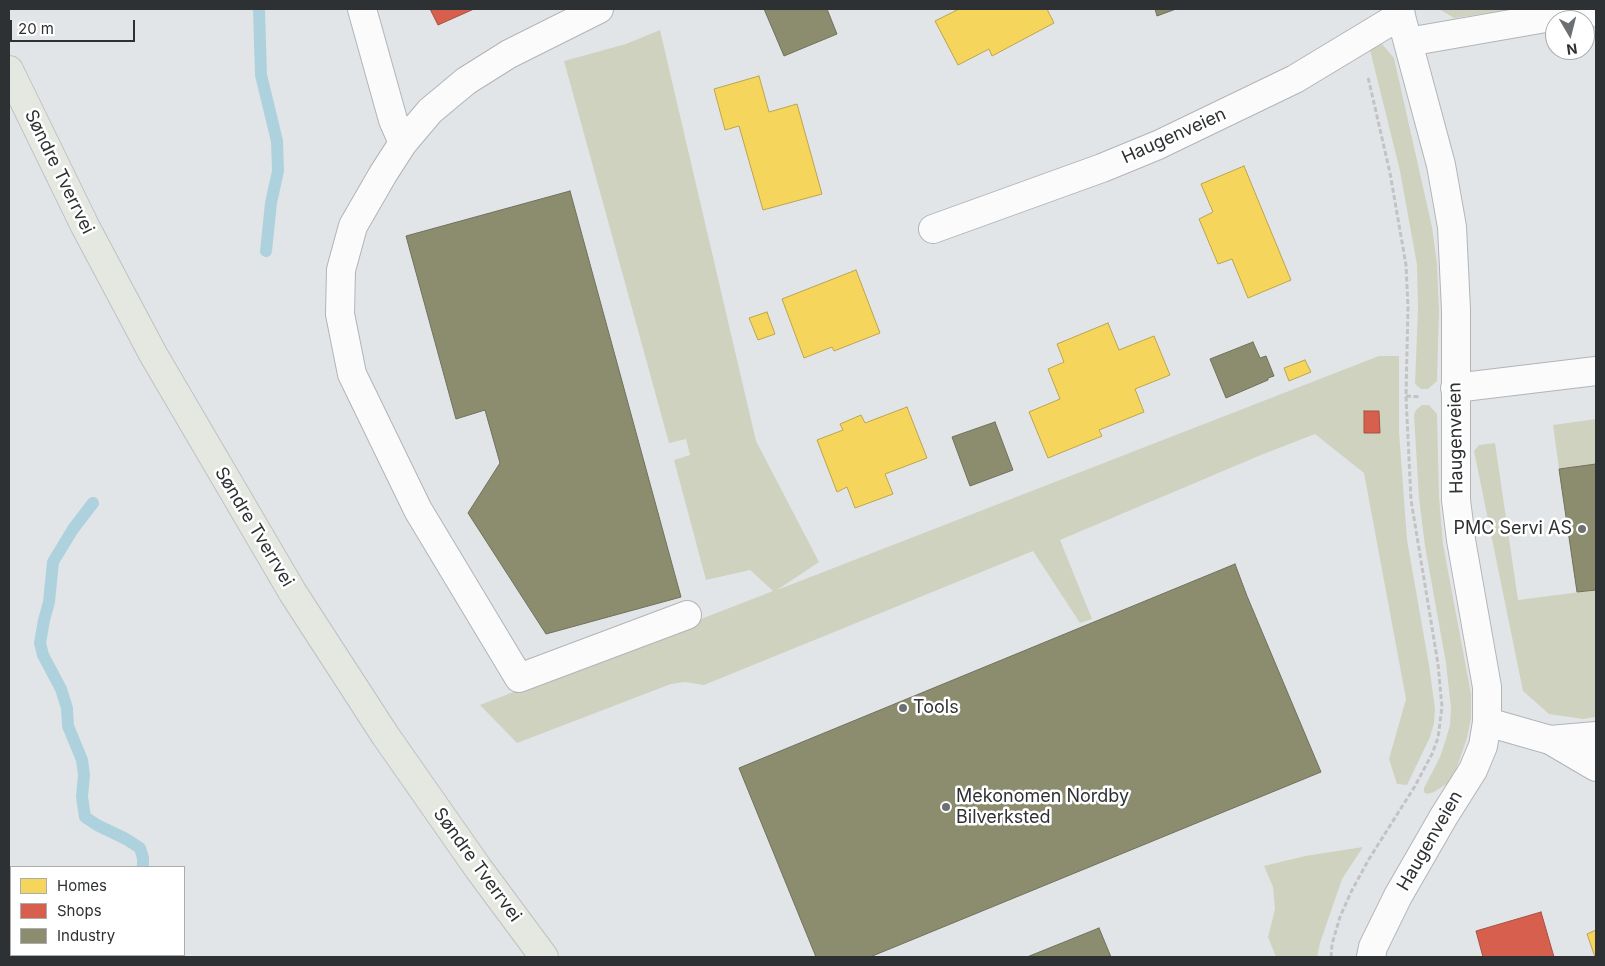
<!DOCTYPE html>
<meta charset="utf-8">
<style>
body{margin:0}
#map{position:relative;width:1605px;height:966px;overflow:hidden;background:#e2e5e8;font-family:Inter,sans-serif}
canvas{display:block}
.frame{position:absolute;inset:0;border:10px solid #2e3133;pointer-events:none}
.legend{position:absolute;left:10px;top:866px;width:175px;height:90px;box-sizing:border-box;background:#fff;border:1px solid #abadad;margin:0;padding:6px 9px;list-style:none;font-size:15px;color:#2e3133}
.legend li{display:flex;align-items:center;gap:10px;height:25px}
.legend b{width:25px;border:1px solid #abadad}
.north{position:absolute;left:1545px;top:10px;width:50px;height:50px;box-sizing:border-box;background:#fff;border:1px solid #abadad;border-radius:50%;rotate:172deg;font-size:14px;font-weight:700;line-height:20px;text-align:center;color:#2e3133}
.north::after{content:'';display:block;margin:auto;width:18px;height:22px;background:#6d7072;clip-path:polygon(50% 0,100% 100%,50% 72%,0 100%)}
.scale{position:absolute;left:10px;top:20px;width:125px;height:22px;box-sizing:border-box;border:2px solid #2e3133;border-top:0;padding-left:6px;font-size:15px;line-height:18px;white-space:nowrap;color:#2e3133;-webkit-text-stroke:4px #fff;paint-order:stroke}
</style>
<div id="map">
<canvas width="1605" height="966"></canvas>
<div class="frame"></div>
<ul class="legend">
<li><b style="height:14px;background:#f6d55c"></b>Homes</li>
<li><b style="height:14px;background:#d6604d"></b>Shops</li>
<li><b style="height:14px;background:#8c8c6e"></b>Industry</li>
</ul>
<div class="north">N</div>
<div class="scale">20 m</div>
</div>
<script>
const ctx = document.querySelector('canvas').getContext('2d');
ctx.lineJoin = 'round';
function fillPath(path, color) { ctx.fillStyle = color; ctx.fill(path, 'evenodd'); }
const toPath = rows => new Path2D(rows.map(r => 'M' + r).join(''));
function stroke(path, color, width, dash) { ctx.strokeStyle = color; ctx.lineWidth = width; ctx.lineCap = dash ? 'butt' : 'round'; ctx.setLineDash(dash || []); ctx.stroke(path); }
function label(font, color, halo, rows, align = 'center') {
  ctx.font = font + ' Inter,sans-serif'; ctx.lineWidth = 5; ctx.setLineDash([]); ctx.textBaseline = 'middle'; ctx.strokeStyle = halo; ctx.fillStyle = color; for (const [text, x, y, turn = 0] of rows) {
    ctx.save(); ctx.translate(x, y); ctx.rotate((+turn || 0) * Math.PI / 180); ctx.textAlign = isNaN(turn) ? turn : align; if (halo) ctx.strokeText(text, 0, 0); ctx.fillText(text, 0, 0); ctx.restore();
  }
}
fillPath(toPath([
 [1439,9,1512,9,1510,10,1454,18],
 [660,30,756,441,819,562,777,590,1379,356,1399,356,1399,432,1407,540,1429,665,1435,709,1434,723,1430,737,1407,785,1397,784,1389,759,1406,699,1364,473,1315,434,1261,455,1060,540,1092,619,1080,623,1033,551,704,685,685,682,671,684,517,743,480,705,773,591,750,570,706,580,674,460,690,455,686,439,669,443,564,61,626,44],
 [1382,44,1394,58,1432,227,1437,264,1439,311,1437,381,1428,389,1421,389,1415,384,1418,309,1417,265,1400,171,1370,50],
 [1422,405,1429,405,1437,414,1439,496,1443,544,1471,694,1471,718,1467,738,1457,767,1448,783,1434,792,1427,794,1424,792,1424,788,1440,757,1446,739,1450,725,1451,708,1446,663,1425,546,1419,498,1414,415,1416,410],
 [1596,419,1596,464,1559,469,1553,425],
 [1495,443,1518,600,1596,590,1596,717,1583,719,1549,714,1523,691,1474,451,1479,445],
 [1363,847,1342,879,1320,943,1317,957,1276,957,1268,937,1275,909,1273,887,1264,866,1305,856]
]), '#cfd2bf');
const homes = toPath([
 [959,9,1047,9,1054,23,992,56,989,49,958,65,935,21,959,9],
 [759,76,769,112,797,104,822,194,763,210,739,126,725,130,714,89,759,76],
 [1244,166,1291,280,1248,298,1232,259,1218,264,1199,219,1213,212,1201,184,1244,166],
 [856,270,880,333,834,351,832,347,804,358,782,299,856,270],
 [767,312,775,334,758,340,749,318,767,312],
 [1108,323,1119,350,1154,336,1170,375,1135,389,1144,412,1099,430,1102,436,1048,458,1029,412,1060,399,1048,369,1064,362,1057,344,1108,323],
 [1305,360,1311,372,1289,381,1284,368,1305,360],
 [907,407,927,458,885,474,893,494,855,508,847,487,837,492,817,440,843,430,840,424,861,415,865,423,907,407],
 [1596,930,1596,957,1595,957,1587,934,1596,930]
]);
fillPath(homes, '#f6d55c');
stroke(homes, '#baa450', 1);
const shops = toPath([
 [430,9,474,9,438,25,430,9],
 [1364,411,1379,411,1380,433,1364,433,1364,411],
 [1541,912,1554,957,1483,957,1476,931,1541,912]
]);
fillPath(shops, '#d6604d');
stroke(shops, '#a45245', 1);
const industry = toPath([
 [764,9,827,9,837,34,784,56,764,9],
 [1155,9,1176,9,1157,16,1155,9],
 [570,191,681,597,546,634,468,513,500,463,485,410,456,419,406,236,570,191],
 [1253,342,1260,358,1266,356,1274,376,1268,378,1268,380,1226,398,1210,359,1253,342],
 [995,422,1013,470,970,486,952,437,995,422],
 [1596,464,1596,590,1577,592,1559,469,1596,464],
 [1235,564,1247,596,1321,772,870,957,816,957,739,768,1235,564],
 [1099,928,1111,957,1027,957,1099,928]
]);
fillPath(industry, '#8c8c6e');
stroke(industry, '#70715c', 1);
stroke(toPath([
 [259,9,261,75,277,141,278,171,271,203,266,251],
 [93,503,73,529,53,562,49,602,44,620,40,643,43,655,61,689,67,708,68,726,82,760,84,775,82,797,85,817,97,825,126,839,140,848,143,858,143,867],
 [155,955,156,957]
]), '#aed1de', 12);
const minor = toPath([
 [362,9,393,120,403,143],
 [599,9,509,54,466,81,430,111,403,143,383,174,353,226,341,270,340,314,352,374,418,510,519,678,687,615],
 [1408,42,1557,16,1596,12],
 [933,229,1102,168,1158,145,1295,79,1401,15],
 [1455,388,1596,371],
 [1487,722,1550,740,1596,736],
 [1550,740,1596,767],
 [1371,957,1373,947,1398,896,1444,816,1473,770,1483,746,1487,722,1487,687,1461,540,1456,500,1456,310,1452,227,1441,165,1399,9]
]);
const major = toPath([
 [9,70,85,226,153,354,293,593,385,735,478,868,544,957]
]);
stroke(minor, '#b2b4b6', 30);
stroke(major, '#bfc1c3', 30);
stroke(toPath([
 [1406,396,1421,397],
 [1331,957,1332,944,1340,917,1351,892,1369,859,1415,786,1432,754,1438,738,1442,707,1438,664,1411,500,1406,396,1408,307,1406,265,1390,173,1368,77]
]), '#c3c3c5', 3, [5, 2.5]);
stroke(minor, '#fbfbfc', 28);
stroke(major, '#e5e8e0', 28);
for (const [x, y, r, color] of [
 [1582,529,5,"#6d7072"],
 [903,708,5,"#6d7072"],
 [946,807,5,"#6d7072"]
]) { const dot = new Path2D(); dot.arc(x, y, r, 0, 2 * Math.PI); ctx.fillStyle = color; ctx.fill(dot); stroke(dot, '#fff', 2); }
label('18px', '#2e3133', '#fff', [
 ["Haugenveien",1174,136,-24],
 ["Søndre Tverrvei",59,172,64],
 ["Haugenveien",1456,438,-91],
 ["Søndre Tverrvei",254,527,59],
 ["Haugenveien",1430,841,-60],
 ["Søndre Tverrvei",477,865,54]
]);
label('18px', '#2e3133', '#fff', [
 ["PMC Servi AS",1572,529,"right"],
 ["Tools",913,708],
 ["Mekonomen Nordby",956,797],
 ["Bilverksted",956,818]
], 'left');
</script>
